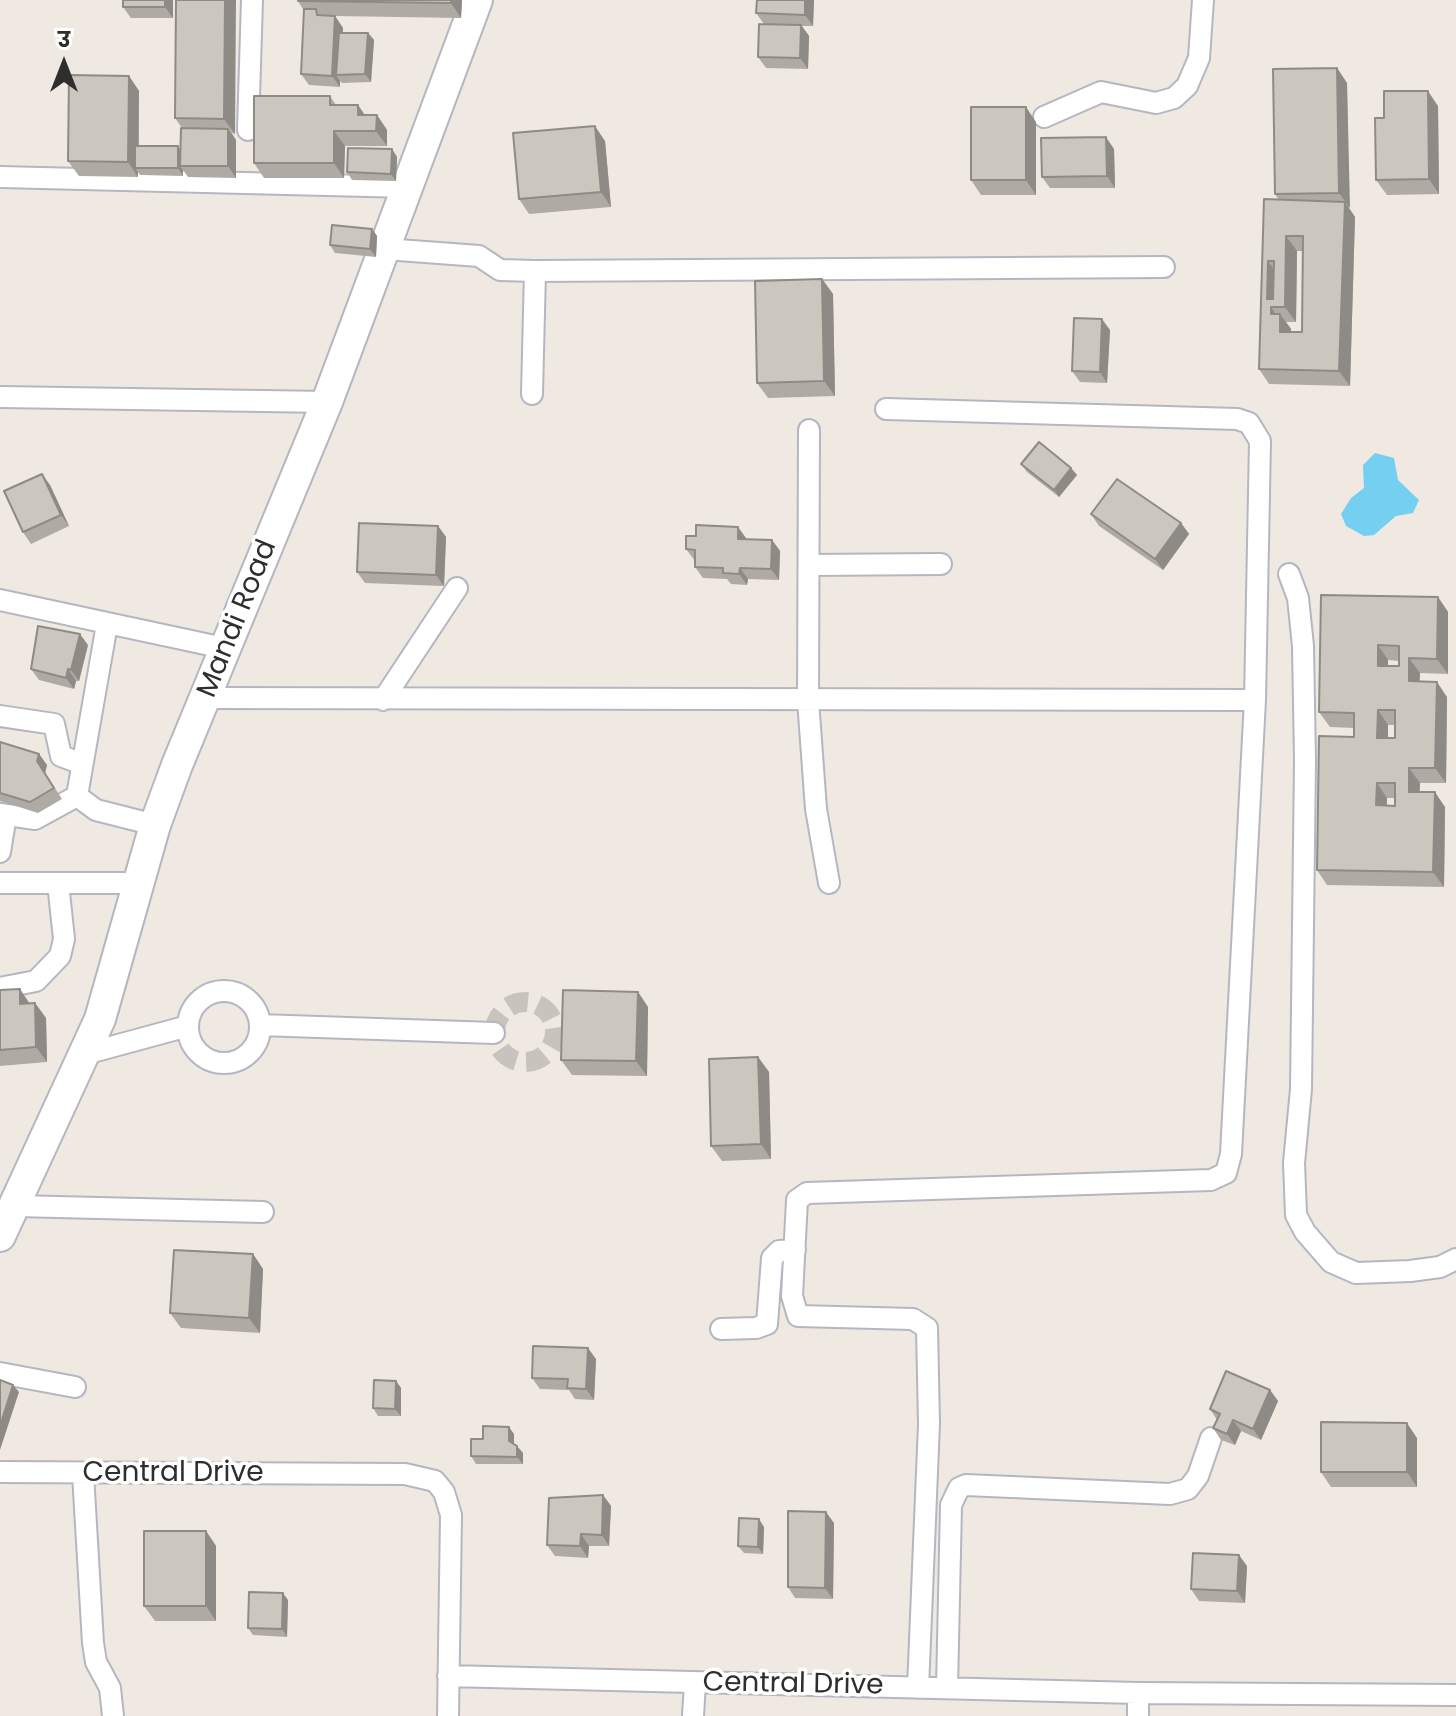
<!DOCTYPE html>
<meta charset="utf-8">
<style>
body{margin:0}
#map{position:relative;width:1456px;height:1716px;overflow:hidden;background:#efe9e1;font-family:Poppins,"Noto Sans Devanagari",sans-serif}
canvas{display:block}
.north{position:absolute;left:24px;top:24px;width:80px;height:80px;-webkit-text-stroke:6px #fff;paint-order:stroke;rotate:0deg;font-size:22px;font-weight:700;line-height:32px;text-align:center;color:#2e2e2e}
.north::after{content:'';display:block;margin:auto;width:28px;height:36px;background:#2e2e2e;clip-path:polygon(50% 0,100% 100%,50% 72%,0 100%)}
</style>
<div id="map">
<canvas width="1456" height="1716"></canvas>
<div class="north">उ</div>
</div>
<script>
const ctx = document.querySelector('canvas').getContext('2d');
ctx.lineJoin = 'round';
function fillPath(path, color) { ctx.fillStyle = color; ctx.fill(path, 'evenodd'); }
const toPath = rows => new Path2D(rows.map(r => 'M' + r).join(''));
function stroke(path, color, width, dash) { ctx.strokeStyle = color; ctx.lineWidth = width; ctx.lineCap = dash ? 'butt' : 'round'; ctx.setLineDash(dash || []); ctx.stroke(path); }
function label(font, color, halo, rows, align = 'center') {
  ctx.font = font + ' Poppins,sans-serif'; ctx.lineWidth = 7; ctx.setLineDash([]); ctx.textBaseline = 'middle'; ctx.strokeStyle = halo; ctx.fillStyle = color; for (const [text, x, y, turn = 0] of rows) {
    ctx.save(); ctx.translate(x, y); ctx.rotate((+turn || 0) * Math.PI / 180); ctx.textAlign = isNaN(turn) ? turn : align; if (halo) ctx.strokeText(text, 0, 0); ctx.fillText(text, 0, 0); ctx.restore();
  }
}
fillPath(toPath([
 [1375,453,1394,458,1398,480,1419,500,1413,513,1396,516,1374,535,1364,536,1346,526,1341,514,1351,498,1364,488,1363,465]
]), '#75cff0');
stroke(toPath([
 '495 1032a30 30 0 1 1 60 0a30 30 0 1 1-60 0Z'
]), '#c8c4bd', 20, [20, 10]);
const street = toPath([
 [1044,117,1101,92,1156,103,1174,98,1187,86,1199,58,1203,0],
 [248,130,252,0],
 [0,177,408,187],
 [385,249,479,256,500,270,535,271,1164,267],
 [532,394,535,271],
 [0,397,327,402],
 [886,409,1237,419,1249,423,1260,441,1255,700,1231,1154,1226,1173,1211,1180,807,1193,797,1200,792,1296,798,1316,913,1319,927,1328,929,1424,918,1688],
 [809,430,808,700,816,809,829,883],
 [811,565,941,564],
 [1289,574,1298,598,1303,646,1305,761,1301,1089,1294,1163,1296,1215,1305,1232,1331,1262,1356,1273,1410,1271,1440,1267,1456,1259],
 [0,600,224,648],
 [107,624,77,796,96,810,155,825],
 [207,698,1255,700],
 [383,700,457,588],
 [0,716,54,724,61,756,80,763],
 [0,814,35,819,77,796],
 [0,852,6,815],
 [0,883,139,883],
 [0,988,36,981,60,956,64,939,58,883],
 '188 1027a36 36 0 1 1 72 0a36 36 0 1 1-72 0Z',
 [260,1025,494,1033],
 [85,1054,188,1026],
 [16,1206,263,1212],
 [721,1329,756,1328,767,1324,772,1258,779,1251,795,1250],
 [0,1373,75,1387],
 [0,1472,405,1474,435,1481,444,1492,451,1515,448,1716],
 [83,1474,93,1643,96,1662,110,1688,113,1716],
 [448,1676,1138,1693,1456,1695],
 [947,1688,951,1505,959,1488,966,1485,1170,1494,1188,1489,1198,1476,1211,1438],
 [693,1716,695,1683],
 [1138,1716,1138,1693]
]);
const secondary = toPath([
 [0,1236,100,1019,155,825,177,765,327,402,477,0]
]);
stroke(street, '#b4b7c1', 24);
stroke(secondary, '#b4b7c1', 34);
stroke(street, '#fff', 20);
stroke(secondary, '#fff', 30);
fillPath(toPath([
 [173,0,173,18,131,18,123,7],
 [176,0,235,134,232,133,236,140,236,178,188,177,183,170,183,176,140,175,138,172,138,177,79,176,68,161,129,76,139,91,139,146,180,150,182,128,175,118],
 [462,0,461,18,335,16,343,28,343,33,368,33,374,40,371,82,342,83,340,81,340,87,309,85,301,74,304,11,298,1],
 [814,0,813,26,802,26,809,36,808,69,766,68,758,57,764,24,756,13],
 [1337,68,1347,83,1349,208,1355,217,1350,386,1269,384,1259,369,1264,199,1279,200,1275,194],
 [1297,251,1303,251,1302,332,1291,332,1291,329,1286,322,1296,322],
 [330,96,336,105,358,105,365,115,377,115,387,130,387,146,345,146,344,178,264,178,254,163],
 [1438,106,1439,194,1387,195,1376,180],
 [1036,122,1036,195,981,195,971,180],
 [605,141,611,207,529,214,519,199],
 [392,149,397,157,396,181,352,180,347,172],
 [1114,149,1115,188,1050,188,1042,177],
 [372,229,377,236,376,257,335,253,330,245],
 [822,279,833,294,835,396,768,398,757,383],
 [1110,330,1107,383,1080,382,1072,371],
 [1021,464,1071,468,1077,475,1059,497,1027,472],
 [50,485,69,526,31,544,23,532],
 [1091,514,1181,523,1189,534,1163,570,1099,526],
 [438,526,446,537,444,586,365,583,357,572],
 [738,527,746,539,772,540,780,551,779,580,748,579,747,585,731,584,727,579,703,578,695,567,695,561,686,549,696,536],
 [1321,595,1438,597,1448,612,1448,674,1420,673,1419,681,1447,697,1446,783,1420,783,1419,792,1445,807,1444,887,1327,885,1317,870,1354,737,1354,728,1330,727,1319,712],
 [1388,660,1399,661,1399,666,1388,666],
 [1388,725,1395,725,1395,738,1388,738],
 [1387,798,1395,798,1395,806,1387,806],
 [88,645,79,681,76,681,74,689,39,680,31,669],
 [0,742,39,754,47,765,45,773,62,799,38,813,0,801],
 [0,990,29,1003,35,1003,46,1018,47,1062,0,1066],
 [638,992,648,1007,647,1076,572,1075,561,1060],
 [758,1057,769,1072,771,1159,722,1161,711,1146],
 [253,1254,263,1269,260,1333,181,1328,170,1313],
 [596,1359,594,1400,575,1399,569,1390,540,1389,532,1378],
 [396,1381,401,1388,401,1416,378,1416,373,1408],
 [1270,1390,1278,1401,1261,1440,1241,1431,1235,1445,1221,1440,1213,1428,1217,1420,1210,1409],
 [514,1434,514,1444,523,1453,523,1464,476,1464,471,1456,483,1439],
 [1417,1438,1417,1487,1331,1487,1321,1472],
 [603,1495,611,1506,609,1546,589,1546,588,1558,555,1556,547,1545],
 [834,1523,833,1599,795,1598,788,1587],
 [764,1527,763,1554,744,1553,738,1546],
 [206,1531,216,1546,216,1621,155,1621,144,1606],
 [1247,1566,1245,1603,1199,1601,1191,1589],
 [288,1600,287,1637,253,1635,248,1628]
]), '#afaba4');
fillPath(toPath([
 [165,0,173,0,173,18,165,7],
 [225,0,236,0,235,134,224,119],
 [451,0,462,0,461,18,451,3],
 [805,0,814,0,813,26,805,15],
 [335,16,343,28,340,75,336,75,340,81,340,87,332,76],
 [801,25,809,36,808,69,800,58],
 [368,33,374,40,371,82,365,74],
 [1337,68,1347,83,1350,208,1339,193],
 [129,76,139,91,138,168,135,168,138,172,138,177,128,162],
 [1428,91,1438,106,1439,194,1429,179],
 [358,105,368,120,358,115],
 [1026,107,1036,122,1036,195,1026,180],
 [377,115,387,130,387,146,376,131],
 [595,126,605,141,611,207,601,192],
 [228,129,236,140,236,178,228,166],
 [334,131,345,146,344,178,334,163],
 [1106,137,1114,149,1115,188,1107,176],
 [178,146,183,154,180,166,183,170,183,176,178,168],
 [392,149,397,157,396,181,391,174],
 [1345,202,1355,217,1350,386,1339,371],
 [372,229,377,236,376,257,370,249],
 [1286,236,1297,251,1296,322,1285,307],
 [1268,261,1278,276,1277,307,1267,299],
 [822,279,833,294,835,396,824,381],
 [1271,307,1280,321,1280,314,1291,329,1291,347,1280,332,1271,314],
 [1102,319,1110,330,1107,383,1100,372],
 [1071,468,1077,475,1059,497,1054,490],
 [42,474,50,485,69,526,61,515],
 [1181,523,1189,534,1163,570,1155,559],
 [438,526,446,537,444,586,436,575],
 [738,527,746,538,746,550,738,539],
 [772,540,780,551,779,580,771,569],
 [740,568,748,579,747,585,739,574],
 [1438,597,1448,612,1448,674,1437,659],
 [80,634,88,645,79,681,71,670],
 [1378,645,1388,660,1388,681,1378,666],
 [1409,658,1420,673,1419,696,1409,681],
 [68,669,76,681,74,689,66,678],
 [1437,682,1447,697,1446,783,1435,768],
 [1378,710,1388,725,1388,752,1377,738],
 [39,754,47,765,45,773,62,799,37,761],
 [1409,768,1420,783,1419,807,1409,792],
 [1377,783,1387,798,1386,820,1376,805],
 [1435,792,1445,807,1444,887,1433,872],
 [20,989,30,1004,20,1004],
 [638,992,648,1007,647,1076,636,1061],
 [35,1003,46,1018,47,1062,36,1047],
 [758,1057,769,1072,771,1159,761,1144],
 [253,1254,263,1269,260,1333,249,1318],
 [588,1348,596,1359,594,1400,586,1389],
 [396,1381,401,1388,401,1416,395,1409],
 [13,1385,19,1392,0,1450,0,1426],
 [1270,1390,1278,1401,1261,1440,1253,1429],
 [1233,1420,1241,1431,1235,1445,1227,1434],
 [1407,1423,1417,1438,1417,1487,1407,1472],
 [509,1427,514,1434,514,1449,509,1441],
 [517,1446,523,1453,523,1464,517,1457],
 [603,1495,611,1506,609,1546,602,1535],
 [826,1512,834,1523,833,1599,825,1588],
 [759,1519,764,1527,763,1554,758,1547],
 [206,1531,216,1546,216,1621,206,1606],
 [581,1534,589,1546,588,1558,580,1546],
 [1239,1555,1247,1566,1245,1603,1237,1591],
 [283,1593,288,1600,287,1637,282,1629]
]), '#8e8b86');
const building = toPath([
 [123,0,165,0,165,7,123,7,123,0],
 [176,0,225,0,224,119,175,118,176,0],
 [298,0,451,0,451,3,298,1,298,0],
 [757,0,805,0,805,15,756,13,757,0],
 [304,9,316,9,317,15,335,16,332,76,301,74,304,9],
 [759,24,801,25,800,58,758,57,759,24],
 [339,33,368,33,365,74,336,75,339,33],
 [1337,68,1339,193,1275,194,1273,69,1337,68],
 [69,75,129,76,128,162,68,161,69,75],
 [1384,91,1428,91,1429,179,1376,180,1375,118,1384,118,1384,91],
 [254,96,330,96,330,105,358,105,358,115,377,115,376,131,334,131,334,163,254,163,254,96],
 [971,107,1026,107,1026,180,971,180,971,107],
 [595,126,601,192,519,199,513,133,595,126],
 [181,128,228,129,228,166,180,166,181,128],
 [1106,137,1107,176,1042,177,1041,138,1106,137],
 [135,146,178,146,178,168,135,168,135,146],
 [348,148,392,149,391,174,347,172,348,148],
 [1264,199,1345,202,1339,371,1259,369,1264,199],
 [1286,236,1303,236,1302,332,1280,332,1280,314,1271,314,1271,307,1285,307,1286,236],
 [1268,261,1274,261,1273,299,1267,299,1268,261],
 [332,225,372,229,370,249,330,245,332,225],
 [822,279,824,381,757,383,755,281,822,279],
 [1074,318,1102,319,1100,372,1072,371,1074,318],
 [1039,442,1071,468,1054,490,1021,464,1039,442],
 [42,474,61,515,23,532,4,491,42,474],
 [1117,479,1181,523,1155,559,1091,514,1117,479],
 [359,523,438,526,436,575,357,572,359,523],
 [696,525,738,527,738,539,772,540,771,569,740,568,739,574,723,573,723,568,695,567,695,550,686,549,686,536,696,536,696,525],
 [1321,595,1438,597,1437,659,1409,658,1409,681,1437,682,1435,768,1409,768,1409,792,1435,792,1433,872,1317,870,1319,736,1354,737,1354,713,1319,712,1321,595],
 [1378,645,1399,646,1399,666,1378,666,1378,645],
 [1378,710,1395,710,1395,738,1377,738,1378,710],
 [1377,783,1395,783,1395,806,1376,805,1377,783],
 [38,626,80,634,71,670,68,669,66,678,31,669,38,626],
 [0,742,39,754,37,761,54,788,30,802,0,793,0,742],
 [20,989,20,1004,35,1003,36,1047,0,1050,0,990,20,989],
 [563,990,638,992,636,1061,561,1060,563,990],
 [758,1057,761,1144,711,1146,709,1059,758,1057],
 [174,1250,253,1254,249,1318,170,1313,174,1250],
 [533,1346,588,1348,586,1389,567,1388,568,1379,532,1378,533,1346],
 [1226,1371,1270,1390,1253,1429,1233,1420,1227,1434,1213,1428,1220,1414,1210,1409,1226,1371],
 [0,1380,13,1385,0,1426,0,1380],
 [374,1380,396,1381,395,1409,373,1408,374,1380],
 [1321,1422,1407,1423,1407,1472,1321,1472,1321,1422],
 [483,1426,509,1427,509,1441,517,1446,517,1457,471,1456,471,1439,483,1439,483,1426],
 [603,1495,602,1535,581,1534,580,1546,547,1545,549,1498,603,1495],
 [788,1511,826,1512,825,1588,788,1587,788,1511],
 [739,1518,759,1519,758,1547,738,1546,739,1518],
 [144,1531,206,1531,206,1606,144,1606,144,1531],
 [1193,1553,1239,1555,1237,1591,1191,1589,1193,1553],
 [249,1592,283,1593,282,1629,248,1628,249,1592]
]);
fillPath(building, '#cbc7bf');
stroke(building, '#8e8b86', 2);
label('28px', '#2e2e2e', '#fff', [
 ["Mandi Road",238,619,-68],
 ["Central Drive",173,1474],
 ["Central Drive",793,1685,1]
]);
</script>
